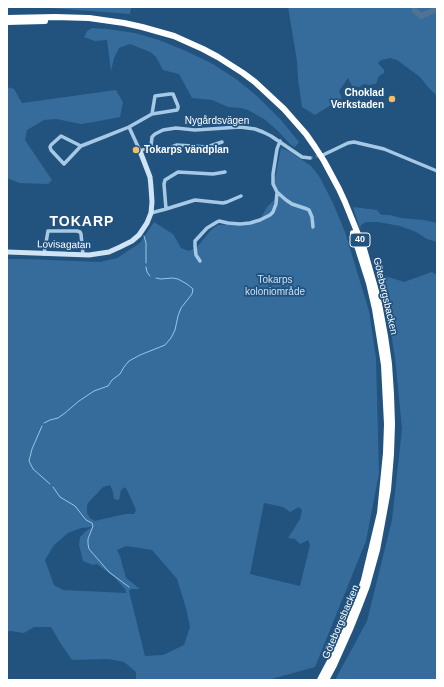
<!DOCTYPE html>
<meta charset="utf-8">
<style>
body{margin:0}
#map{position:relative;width:444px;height:687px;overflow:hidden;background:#22527e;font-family:Helvetica,sans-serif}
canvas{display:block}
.frame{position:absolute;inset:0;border:8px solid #fff;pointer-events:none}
</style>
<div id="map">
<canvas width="444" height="687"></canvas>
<div class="frame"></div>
</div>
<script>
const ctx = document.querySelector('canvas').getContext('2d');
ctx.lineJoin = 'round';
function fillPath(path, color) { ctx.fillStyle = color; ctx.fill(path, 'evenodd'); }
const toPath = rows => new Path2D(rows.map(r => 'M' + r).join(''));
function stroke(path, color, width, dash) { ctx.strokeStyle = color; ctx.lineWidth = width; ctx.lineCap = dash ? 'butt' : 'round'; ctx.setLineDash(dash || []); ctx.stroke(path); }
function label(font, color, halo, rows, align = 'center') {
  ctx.font = font + ' Helvetica,sans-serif'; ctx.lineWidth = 3.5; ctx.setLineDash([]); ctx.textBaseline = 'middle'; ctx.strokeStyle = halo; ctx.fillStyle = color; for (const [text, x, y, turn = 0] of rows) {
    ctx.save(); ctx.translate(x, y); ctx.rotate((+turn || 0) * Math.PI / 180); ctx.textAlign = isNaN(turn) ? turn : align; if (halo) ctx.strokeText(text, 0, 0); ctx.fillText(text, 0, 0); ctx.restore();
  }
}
fillPath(toPath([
 [38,7,132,7,131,8,130,14],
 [288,7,437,7,437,96,428,87,420,77,397,60,390,58,381,60,378,63,384,70,384,73,379,76,376,84,369,85,364,84,359,87,352,86,348,78,339,91,342,98,315,115,302,107,298,79,297,61],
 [92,28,107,29,135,33,159,40,186,51,213,64,236,79,257,96,281,120,299,142,295,147,291,145,277,130,264,119,248,110,241,108,228,107,212,100,192,98,179,74,163,70,156,57,150,52,130,44,119,48,114,58,111,71,107,40,95,41,84,37,87,31],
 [7,87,14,89,22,103,116,90,123,102,120,117,94,122,81,124,56,119,44,120,27,130,25,140,52,180,48,184,19,183,7,178],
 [281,148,289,151,311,166,319,176,332,201,345,232,369,311,376,358,379,473,366,541,315,667,268,680,136,680,136,672,124,662,108,659,72,660,61,644,51,627,34,627,24,633,10,631,7,632,7,259,25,259,100,262,117,258,140,243,154,222,173,234,181,248,189,251,197,247,211,230,218,225,258,223,267,207,280,194,274,184],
 [110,485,113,492,114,499,119,500,121,490,125,487,128,492,136,510,134,514,126,514,107,518,95,521,90,518,87,513,87,506,88,503,103,487],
 [264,503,283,507,290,512,299,507,302,510,300,519,288,538,295,539,300,544,308,540,310,545,300,586,250,574],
 [92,527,85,532,80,537,79,545,83,561,93,565,97,564,114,577,125,589,126,593,63,590,54,585,45,560,54,545,68,533,81,528],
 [126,546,152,550,177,579,186,608,190,627,184,645,163,655,145,656,129,591,131,589,140,589,126,578,120,556,117,550],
 [353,207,377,210,380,214,383,215,390,215,401,218,424,220,437,223,437,242,427,239,416,232,400,226,378,222,366,222,361,225,360,229],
 [432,272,437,275,437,680,335,680,367,621,392,520,402,429,395,358,382,275,404,282]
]), '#356c9c');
stroke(toPath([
 [144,236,146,243,146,263],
 [146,267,147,272,150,276],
 [44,423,50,420,58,418,65,413,79,401,94,391,108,386,112,380,120,374,124,367,129,361,140,355,165,345,171,338,175,330,178,316,181,308,192,294,193,289,187,284,178,279,172,278,161,279,156,278],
 [42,426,32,449,29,461,33,469,50,484],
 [53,487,60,497,75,506,86,520,92,523,93,526,88,539,88,544,89,549,109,572,129,587]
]), '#9ac5e8', 1);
stroke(toPath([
 [414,7,415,11,421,16,437,9]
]), '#4f7392', 6);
stroke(toPath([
 [310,158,322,155]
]), '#436c91', 3.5, [3.5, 2]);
stroke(toPath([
 [152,114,155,96,170,94,173,94,178,106,178,108,177,110,152,114,129,127,140,151,151,146,152,137,155,134,163,130,176,128,195,130,240,127,255,129,263,132,271,136,302,157,310,158],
 [280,141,277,149,273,174,273,184,277,192,286,200,292,204,307,209,309,210,312,217,313,227],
 [81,146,61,136,51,145,50,147,51,150,64,164,81,146,104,137,129,127],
 [151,146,154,149,159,150,164,150,177,145,207,147,222,142],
 [323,155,348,143,354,142,384,149,437,171],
 [166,209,164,184,165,180,178,172,213,174,225,172],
 [151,213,166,209,195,200,223,203,227,202,241,196],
 [44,254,48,231,77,231,80,232,81,234,83,255],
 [200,261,196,255,195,246,195,241,207,228,217,222,219,221,228,223,240,224,250,223,260,220,270,215,273,212,276,204,277,192]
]), '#a6c9e6', 3.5);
stroke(toPath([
 [7,252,89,255,109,252,120,247,132,241,139,235,147,223,151,213,152,202,151,187,150,177,140,151]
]), '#d0e4f5', 5);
stroke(toPath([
 [7,18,55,17,89,18,124,23,142,27,174,36,203,49,218,57,243,73,255,82,284,109,306,134,315,147,324,161,339,189,345,202,364,249,378,298,385,336,389,364,391,394,392,424,391,454,388,490,382,523,377,550,367,586,359,607,351,627,334,665,326,680],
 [7,22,45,21],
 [320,680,338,646,347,626,354,609,364,580,380,513,386,453,387,424,384,365,375,309,369,283,353,233]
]), '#fff', 6);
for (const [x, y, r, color] of [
 [392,99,4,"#f2be68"],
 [136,150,4,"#f2be68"]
]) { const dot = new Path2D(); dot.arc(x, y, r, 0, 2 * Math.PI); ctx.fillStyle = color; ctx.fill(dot); stroke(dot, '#22527e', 1.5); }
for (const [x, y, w] of [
 [360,240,20]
]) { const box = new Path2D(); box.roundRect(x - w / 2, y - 7, w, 14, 3); ctx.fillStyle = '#22527e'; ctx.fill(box); stroke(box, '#fff', 1); }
label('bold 9px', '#fff', null, [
 ["40",360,240]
]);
label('bold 10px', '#fff', '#22527e', [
 ["Choklad",384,93],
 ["Verkstaden",384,105],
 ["Tokarps vändplan",144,150,"left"]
], 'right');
label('10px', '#fff', '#22527e', [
 ["Nygårdsvägen",217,121],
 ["Lovisagatan",64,245,1],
 ["Göteborgsbacken",385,296,77],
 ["Göteborgsbacken",341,622,-67]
]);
label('10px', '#c9e1f5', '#22527e', [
 ["Tokarps",275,280],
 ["koloniområde",275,292]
]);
ctx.letterSpacing = '1px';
label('bold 14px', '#fff', '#22527e', [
 ["TOKARP",82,222]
]);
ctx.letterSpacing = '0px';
</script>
